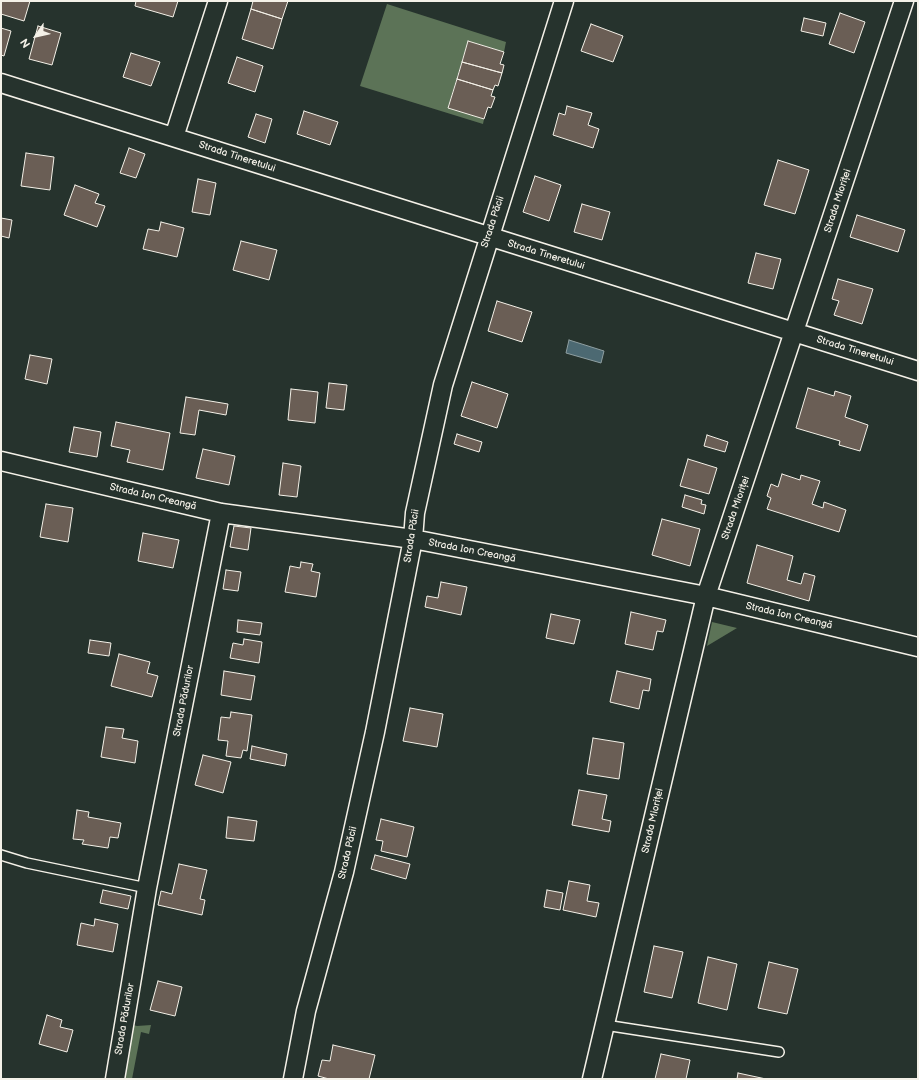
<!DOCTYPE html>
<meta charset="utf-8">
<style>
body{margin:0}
#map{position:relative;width:919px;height:1080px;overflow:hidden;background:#26332d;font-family:"Balsamiq Sans",sans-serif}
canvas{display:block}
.frame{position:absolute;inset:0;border:2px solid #f4f1e8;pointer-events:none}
.north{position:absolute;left:16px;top:16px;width:40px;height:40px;-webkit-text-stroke:3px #26332d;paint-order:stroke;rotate:236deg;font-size:11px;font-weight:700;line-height:16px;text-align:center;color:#f4f1e8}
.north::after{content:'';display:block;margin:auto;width:14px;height:18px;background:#f4f1e8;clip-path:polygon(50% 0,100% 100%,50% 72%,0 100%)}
</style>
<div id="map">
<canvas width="919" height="1080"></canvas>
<div class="frame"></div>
<div class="north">N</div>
</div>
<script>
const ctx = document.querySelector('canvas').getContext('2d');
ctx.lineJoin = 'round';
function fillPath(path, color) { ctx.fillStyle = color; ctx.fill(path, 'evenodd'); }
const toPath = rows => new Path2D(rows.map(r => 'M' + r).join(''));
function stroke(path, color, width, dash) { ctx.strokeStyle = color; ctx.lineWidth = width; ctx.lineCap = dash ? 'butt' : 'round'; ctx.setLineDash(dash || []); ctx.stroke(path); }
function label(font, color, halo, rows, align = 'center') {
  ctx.font = font + ' "Balsamiq Sans",sans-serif'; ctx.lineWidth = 4; ctx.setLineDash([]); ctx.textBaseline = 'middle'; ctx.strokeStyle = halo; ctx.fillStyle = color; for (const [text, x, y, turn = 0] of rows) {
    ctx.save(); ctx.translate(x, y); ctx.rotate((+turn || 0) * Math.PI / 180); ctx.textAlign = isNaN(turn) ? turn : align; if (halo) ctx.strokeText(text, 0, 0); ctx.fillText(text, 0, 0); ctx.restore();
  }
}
fillPath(toPath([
 [387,4,506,42,504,52,468,41,448,107,484,119,483,124,360,86],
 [712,622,737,628,707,646],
 [130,1024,137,1026,151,1025,149,1034,141,1032,132,1079,122,1079]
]), '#5c7357');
const water = toPath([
 [569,340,604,351,601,363,566,353,569,340]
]);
fillPath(water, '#4c6972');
stroke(water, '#8f9fa1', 1);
const building = toPath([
 [1,1,30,1,24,21,1,14,1,1],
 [136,1,178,1,173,17,135,6,136,1],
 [253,1,288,1,282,19,251,9,253,1],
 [251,9,282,19,273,49,242,39,251,9],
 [840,13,865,22,854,53,829,44,840,13],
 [804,18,826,23,823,36,801,31,804,18],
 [591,24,623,36,613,62,581,51,591,24],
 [38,26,61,33,52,65,29,59,38,26],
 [1,28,11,31,4,56,1,55,1,28],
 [468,41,504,52,500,64,504,65,502,73,462,62,468,41],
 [131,53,160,62,151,86,123,77,131,53],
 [237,57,263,66,255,92,228,83,237,57],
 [462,62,502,73,498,86,495,85,493,90,457,79,462,62],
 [457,79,493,90,491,96,495,97,491,108,488,107,484,119,448,108,457,79],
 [567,106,592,113,588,125,599,129,593,148,553,135,559,113,565,115,567,106],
 [304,111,338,122,330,145,297,134,304,111],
 [256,114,272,119,265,143,248,137,256,114],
 [129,148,145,154,136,178,120,173,129,148],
 [26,153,54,157,50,190,21,186,26,153],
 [778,160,809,170,795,214,764,205,778,160],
 [535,176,561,185,549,221,523,212,535,176],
 [198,179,216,183,210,215,192,212,198,179],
 [75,185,99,194,95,203,105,206,97,227,64,215,75,185],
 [582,204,610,212,602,240,574,232,582,204],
 [857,215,905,230,898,252,850,237,857,215],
 [1,218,12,220,9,238,1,236,1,218],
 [161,222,184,228,177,257,143,249,148,229,159,231,161,222],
 [241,241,277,250,269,280,233,270,241,241],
 [756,253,781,259,773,289,748,283,756,253],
 [838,279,873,289,862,324,834,315,839,301,832,299,838,279],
 [497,301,532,312,522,342,488,331,497,301],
 [30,355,52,359,47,384,25,379,30,355],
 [472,382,508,394,497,428,461,416,472,382],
 [329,383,347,385,344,410,326,408,329,383],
 [808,388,834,396,835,391,851,396,845,417,868,425,860,451,839,445,840,441,796,428,808,388],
 [291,389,318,392,315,423,288,420,291,389],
 [186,397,228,404,226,415,199,410,195,435,180,433,186,397],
 [116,422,170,433,163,470,127,462,130,450,111,446,116,422],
 [74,427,101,432,97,457,69,452,74,427],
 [457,434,482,442,479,452,454,444,457,434],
 [707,435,728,442,725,452,704,446,707,435],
 [203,449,235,456,229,485,196,478,203,449],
 [688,459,717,468,709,494,680,486,688,459],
 [283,463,301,466,297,497,279,495,283,463],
 [782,474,800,480,801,475,820,481,812,504,823,508,824,502,846,510,839,532,767,509,771,498,767,496,771,484,778,487,782,474],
 [685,495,702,500,701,504,706,505,704,514,682,507,685,495],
 [46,504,73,508,68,542,40,537,46,504],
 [662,519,700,529,690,566,652,555,662,519],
 [234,526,251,528,248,550,230,547,234,526],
 [143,533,179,540,173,568,138,561,143,533],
 [757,545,793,556,787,580,801,584,804,573,815,576,809,601,747,583,757,545],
 [301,562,313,564,311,571,320,573,316,597,285,592,290,566,300,568,301,562],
 [226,570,241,572,238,591,223,589,226,570],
 [441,582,467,587,461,615,425,607,427,596,438,598,441,582],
 [631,612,666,620,663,632,657,631,653,650,625,644,631,612],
 [551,614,580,620,574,644,546,638,551,614],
 [238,620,262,623,260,635,237,632,238,620],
 [244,639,262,642,259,663,230,658,233,643,243,645,244,639],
 [90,640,111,643,109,656,88,653,90,640],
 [119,654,150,662,147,673,158,676,152,697,111,686,119,654],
 [224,671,255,676,251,700,221,695,224,671],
 [617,671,651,679,649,691,643,690,639,709,610,702,617,671],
 [410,708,443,714,437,747,403,741,410,708],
 [231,712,252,715,247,751,243,750,241,758,226,756,228,741,218,740,221,717,230,718,231,712],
 [106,727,124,729,122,738,138,741,135,763,101,757,106,727],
 [593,738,624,743,619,779,587,774,593,738],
 [252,746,287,754,285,766,250,759,252,746],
 [203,755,231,762,223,793,195,785,203,755],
 [579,790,607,795,602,819,611,821,609,832,572,825,579,790],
 [77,810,89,812,88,817,121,823,118,838,110,837,108,848,82,844,84,840,73,839,77,810],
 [228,817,257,821,254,841,226,838,228,817],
 [381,819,414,827,407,857,381,851,383,841,376,840,381,819],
 [375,855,410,864,406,879,371,869,375,855],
 [179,864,207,870,200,899,205,900,202,915,158,905,161,891,172,894,179,864],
 [569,881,590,885,587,901,599,903,596,917,563,910,569,881],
 [103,890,131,896,128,909,100,903,103,890],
 [547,890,563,893,560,910,544,907,547,890],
 [95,919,118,924,113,952,77,945,81,923,94,926,95,919],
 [654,946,683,952,672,998,644,992,654,946],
 [708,957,737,964,727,1010,698,1003,708,957],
 [769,962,798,969,787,1014,758,1008,769,962],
 [158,981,182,987,175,1016,150,1010,158,981],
 [47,1015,62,1020,60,1027,73,1030,67,1052,39,1044,47,1015],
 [333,1045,375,1055,369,1079,329,1079,318,1076,322,1060,330,1061,333,1045],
 [661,1054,690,1060,686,1079,655,1079,661,1054],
 [738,1073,766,1079,737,1079,738,1073]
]);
fillPath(building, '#6a5e55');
stroke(building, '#f4f1e8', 1);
const service = toPath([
 [1,855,27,863,147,888],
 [605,1025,779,1052]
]);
const minor = toPath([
 [1,83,918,371],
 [174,137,218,1],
 [1,461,221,513,413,539,706,596,918,647],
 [115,1079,147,888,221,513],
 [293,1079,306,1011,344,872,375,732,413,539,415,513,443,385,564,1],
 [592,1079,706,596,904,1]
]);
stroke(service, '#f4f1e8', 12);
stroke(minor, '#f4f1e8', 21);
stroke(service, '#26332d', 9);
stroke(minor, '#26332d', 18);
label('10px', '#f4f1e8', '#26332d', [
 ["Strada Tineretului",237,157,18],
 ["Strada Mioriței",838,201,-72],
 ["Strada Păcii",493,222,-72],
 ["Strada Tineretului",546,255,17],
 ["Strada Tineretului",855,351,17],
 ["Strada Ion Creangă",153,497,13],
 ["Strada Mioriței",736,508,-71],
 ["Strada Păcii",412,536,-81],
 ["Strada Ion Creangă",472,551,11],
 ["Strada Ion Creangă",789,616,13],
 ["Strada Pădurilor",184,701,-79],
 ["Strada Mioriței",653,821,-77],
 ["Strada Păcii",348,853,-77],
 ["Strada Pădurilor",125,1019,-80]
]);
</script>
